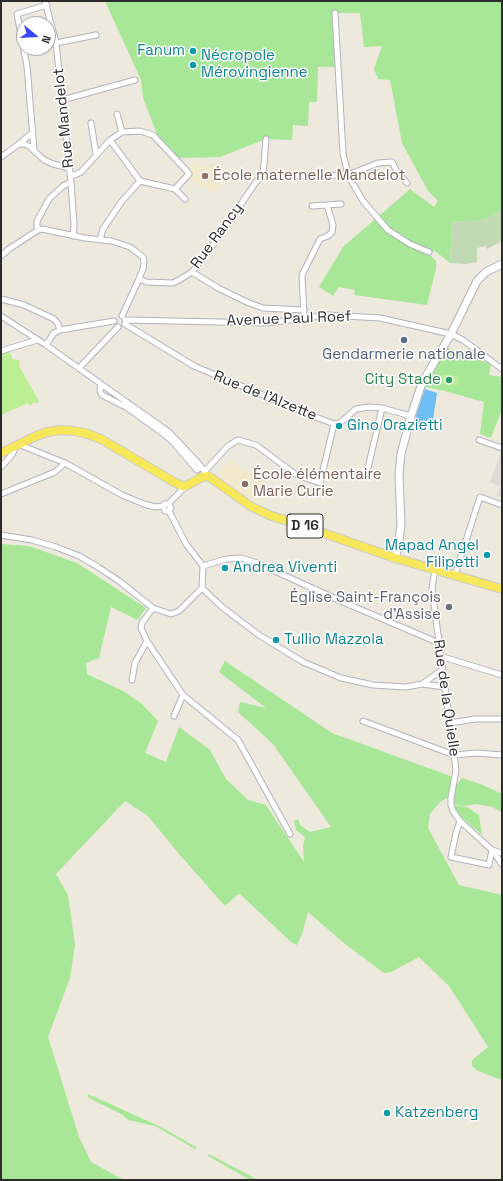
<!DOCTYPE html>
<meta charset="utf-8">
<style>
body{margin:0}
#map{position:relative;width:503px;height:1181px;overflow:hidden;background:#eee9dd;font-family:"Space Grotesk",sans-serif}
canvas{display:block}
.frame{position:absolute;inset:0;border:2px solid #2c2c2c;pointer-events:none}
.north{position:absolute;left:16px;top:16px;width:40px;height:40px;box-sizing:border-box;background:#fff;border:1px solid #ababab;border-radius:50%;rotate:108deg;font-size:11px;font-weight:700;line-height:16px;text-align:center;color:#2c2c2c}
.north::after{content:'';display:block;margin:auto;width:14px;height:18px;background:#3944ff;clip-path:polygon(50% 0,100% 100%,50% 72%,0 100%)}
</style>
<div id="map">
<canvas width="503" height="1181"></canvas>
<div class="frame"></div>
<div class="north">N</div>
</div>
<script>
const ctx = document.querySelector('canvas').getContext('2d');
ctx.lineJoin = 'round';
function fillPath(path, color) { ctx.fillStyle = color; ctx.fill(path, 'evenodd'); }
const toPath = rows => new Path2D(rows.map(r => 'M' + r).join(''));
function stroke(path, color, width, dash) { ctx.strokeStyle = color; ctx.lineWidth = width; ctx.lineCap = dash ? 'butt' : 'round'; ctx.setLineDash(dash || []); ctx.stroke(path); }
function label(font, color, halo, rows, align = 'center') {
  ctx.font = font + ' "Space Grotesk",sans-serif'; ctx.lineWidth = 3; ctx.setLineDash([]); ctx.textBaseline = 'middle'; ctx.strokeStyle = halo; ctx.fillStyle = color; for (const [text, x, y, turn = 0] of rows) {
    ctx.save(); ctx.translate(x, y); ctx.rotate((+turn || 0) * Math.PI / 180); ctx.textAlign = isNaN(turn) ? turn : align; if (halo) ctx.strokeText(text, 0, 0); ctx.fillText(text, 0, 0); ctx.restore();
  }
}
fillPath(toPath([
 [195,160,203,166,216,163,218,177,216,192,199,187,190,178,192,175,191,171,189,168],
 [230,460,272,489,262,504,216,478]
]), '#f0e9cc');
fillPath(toPath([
 [105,1,502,1,502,210,483,220,452,222,450,263,434,250,430,255,436,261,436,269,427,305,354,295,355,290,339,287,333,296,319,287,343,247,410,189,434,207,438,201,428,191,402,143,390,80,378,79,374,69,382,46,364,47,360,13,335,13,338,67,318,67,317,102,309,102,308,126,293,125,292,140,266,139,220,157,179,158,157,134,143,98,141,80],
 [448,348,491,364,489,375,502,377,502,409,491,438,480,434,484,402,445,391,425,387],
 [1,544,29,546,77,563,146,608,138,620,111,607,99,658,86,663,87,674,123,691,141,703,158,721,145,753,166,762,179,727,210,750,226,779,248,800,266,805,304,862,303,846,305,837,296,830,294,821,298,819,300,825,310,832,331,827,273,744,238,712,240,702,266,708,219,672,225,661,332,733,453,777,447,798,440,802,430,814,428,828,459,885,502,895,502,1080,478,1071,472,1066,472,1060,488,1047,449,986,419,957,391,972,384,973,345,944,308,912,302,934,297,945,291,942,240,894,237,895,225,906,179,854,148,816,125,801,56,874,68,895,75,945,70,978,48,1037,79,1137,91,1162,124,1180,1,1180],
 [462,778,483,785,502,794,502,812,492,807,477,804,464,806,453,804,453,799,456,786],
 [453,805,467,807,479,815,482,835,460,816],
 [88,1094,161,1127,196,1147,195,1149,155,1126,128,1120,123,1115,93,1100,88,1097],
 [209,1154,258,1180,251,1180,247,1178,208,1156]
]), '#a8e698');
fillPath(toPath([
 [502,210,502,241,487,249,486,246,477,248,477,262,466,264,450,263,452,222,483,220]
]), '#c1d9b4');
fillPath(toPath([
 [9,352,11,354,12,359,20,360,19,366,39,401,36,404,34,402,30,406,28,403,1,415,1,354],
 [441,374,459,377,457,386,439,383]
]), '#bcee93');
fillPath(toPath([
 [501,452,502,452,502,497,496,495,501,486,490,482]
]), '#dedbd5');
fillPath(toPath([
 [425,389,437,393,432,426,414,422]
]), '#6cbef4');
const minor = toPath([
 [45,1,56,43,71,182,74,225,73,236],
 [335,13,343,153,348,175,363,201,388,230,410,244,429,252],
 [56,43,96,35],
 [62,100,135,80],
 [117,114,122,132],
 [91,123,96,154],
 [110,140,140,181],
 [19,144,32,133],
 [34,150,27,66,17,14,47,5],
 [1,157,19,144,24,144,29,146,44,160,53,164,69,168],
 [70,176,77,174,81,172,110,140,122,132],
 [263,176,266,139],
 [175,189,185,199],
 [327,205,341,204],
 [38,230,37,226,37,221,49,199,63,186,71,182],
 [100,240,103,229,122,201,140,181,175,189,189,174,186,170,153,135,140,131,122,132],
 [1,256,9,249,38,230,42,229,85,238,112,241,130,247,143,257,144,262,143,269,139,279,122,316],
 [192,272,218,288,249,303,263,308,304,310],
 [139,279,147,282,173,283,181,279,192,272,213,245,256,182,263,176,348,175,378,163,392,162,396,170,407,183],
 [1,299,24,305,54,319,58,324,60,330],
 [1,316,46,345,169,432,199,464,208,476],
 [304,317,302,275,320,239,328,236,332,232,333,225,327,205,312,206],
 [125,320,267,323,328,315,380,318,451,334,463,340,502,369],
 [125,324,194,366,308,414,334,424,340,423,356,409,369,407,382,408,411,416],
 [46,345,54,333,60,330,114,321],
 [1,351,37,340],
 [79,368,118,327],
 [101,384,100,391,102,395,126,407,161,432,172,441,197,470,201,467],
 [479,440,502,448],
 [22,443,23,446,65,463,122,495,144,504,155,507,163,506,164,504,168,504,186,486],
 [1,467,11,456,14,451,13,447],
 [368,468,382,408],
 [205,471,228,446,238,440,256,445,295,474,320,483,334,424],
 [1,494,55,472,65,463],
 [163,506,165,511,168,511,171,508,168,504],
 [169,511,186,544,203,566,202,588,179,611,171,614,153,608,142,623,141,628,147,641,183,695,238,740,290,834],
 [1,535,32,540,56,547,79,556,98,567,119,581,153,608],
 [203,566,226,559,241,558,257,563,343,602,439,643],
 [435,569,432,589,456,770,451,798,451,805,453,811,460,821,492,850,502,864],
 [455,575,480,497,502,505],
 [202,588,222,607,259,635,303,662,341,678,373,685,406,687,422,684,445,687],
 [440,656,502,675],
 [132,680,135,663,147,641],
 [422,684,442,670],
 [174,716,183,695],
 [363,721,454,755,477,753,502,755],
 [450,723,475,719,502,719],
 [460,821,456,833,451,857,489,865,492,850,502,853]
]);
const secondary = toPath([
 [395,558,398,547,401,525,399,474,401,454,411,416,422,383,451,334,477,281,486,272,502,264]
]);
const primary = toPath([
 [1,453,34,437,47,432,61,430,75,431,88,434,101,439,174,482,182,486,186,486,202,477,208,476,252,507,269,515,309,528,395,558,502,589]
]);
stroke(minor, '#b1b2c0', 7);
stroke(secondary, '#b1b2c0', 9);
stroke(primary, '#ccc', 10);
stroke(minor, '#fff', 5);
stroke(secondary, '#fff', 7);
stroke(primary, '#f7e75a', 8);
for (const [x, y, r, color] of [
 [193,51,4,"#0f9aa8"],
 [193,65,4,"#0f9aa8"],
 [205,176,4,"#8d6e63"],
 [404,340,4,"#5c6f8a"],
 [449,380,4,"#2e9e5b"],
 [339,426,4,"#0f9aa8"],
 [245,484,4,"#8d6e63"],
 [487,555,4,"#0f9aa8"],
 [225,568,4,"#0f9aa8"],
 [449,607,4,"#6b7280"],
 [276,640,4,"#0f9aa8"],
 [387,1113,4,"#0f9aa8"]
]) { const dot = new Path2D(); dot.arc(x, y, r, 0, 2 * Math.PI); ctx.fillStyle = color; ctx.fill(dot); stroke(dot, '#fff', 1.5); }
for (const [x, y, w] of [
 [305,526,36]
]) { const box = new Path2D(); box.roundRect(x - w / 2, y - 12, w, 24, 3); ctx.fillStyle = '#fff'; ctx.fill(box); stroke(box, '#2c2c2c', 1); }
label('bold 14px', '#2c2c2c', null, [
 ["D 16",305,526]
]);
label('15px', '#0d838f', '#fff', [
 ["Fanum",185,51,"right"],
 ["Nécropole",201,56],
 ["Mérovingienne",201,73],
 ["Gino Orazietti",347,426],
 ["Mapad Angel",479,546,"right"],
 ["Filipetti",479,563,"right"],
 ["Andrea Viventi",233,568],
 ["Tullio Mazzola",284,640],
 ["Katzenberg",395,1113]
], 'left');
label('15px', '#2c2c2c', '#fff', [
 ["Rue Mandelot",64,118,-96],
 ["Rue Rancy",217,236,-54],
 ["Avenue Paul Roef",289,319,-2],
 ["Rue de l'Alzette",265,396,22],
 ["Rue de la Quielle",446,698,82]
]);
label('15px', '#785e54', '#fff', [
 ["École maternelle Mandelot",213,176],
 ["École élémentaire",253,475],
 ["Marie Curie",253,492]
], 'left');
label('15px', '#4e5e75', '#fff', [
 ["Gendarmerie nationale",404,355]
]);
label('15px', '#27864d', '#fff', [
 ["City Stade",441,380]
], 'right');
label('15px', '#5b616d', '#fff', [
 ["Église Saint-François",441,598],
 ["d'Assise",441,615]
], 'right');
</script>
